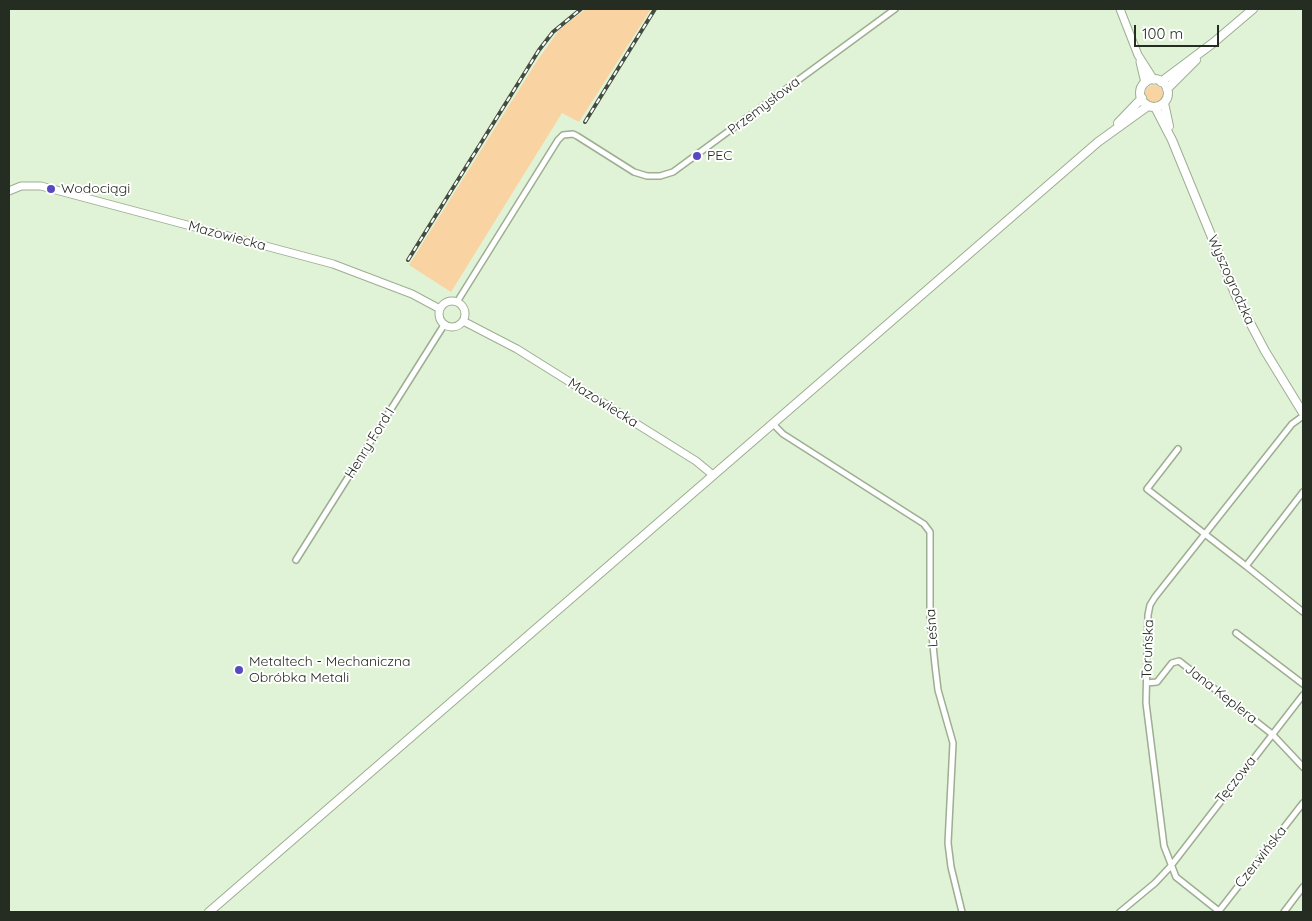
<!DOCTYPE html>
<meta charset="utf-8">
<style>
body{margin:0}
#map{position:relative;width:1312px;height:921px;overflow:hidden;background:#e0f3d6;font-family:Quicksand,sans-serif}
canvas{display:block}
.frame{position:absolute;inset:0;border:10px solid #252c21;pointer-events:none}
.scale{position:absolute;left:1134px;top:25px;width:85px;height:22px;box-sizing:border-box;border:2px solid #252c21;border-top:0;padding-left:6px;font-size:15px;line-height:18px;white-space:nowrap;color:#252c21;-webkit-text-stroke:4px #fff;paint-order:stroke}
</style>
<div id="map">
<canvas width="1312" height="921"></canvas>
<div class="frame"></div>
<div class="scale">100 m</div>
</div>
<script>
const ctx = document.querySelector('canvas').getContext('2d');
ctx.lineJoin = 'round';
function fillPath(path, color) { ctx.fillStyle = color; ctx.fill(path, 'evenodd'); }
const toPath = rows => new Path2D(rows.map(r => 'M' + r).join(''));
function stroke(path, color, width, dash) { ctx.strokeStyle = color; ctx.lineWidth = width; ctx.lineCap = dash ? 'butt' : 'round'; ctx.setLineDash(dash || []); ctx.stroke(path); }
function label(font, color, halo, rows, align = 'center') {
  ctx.font = font + ' Quicksand,sans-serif'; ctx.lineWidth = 4; ctx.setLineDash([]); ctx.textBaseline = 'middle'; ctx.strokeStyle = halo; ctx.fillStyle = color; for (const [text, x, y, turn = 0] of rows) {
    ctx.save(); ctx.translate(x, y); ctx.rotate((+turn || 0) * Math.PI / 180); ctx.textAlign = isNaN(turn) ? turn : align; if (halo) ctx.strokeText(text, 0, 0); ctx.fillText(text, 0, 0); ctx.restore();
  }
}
fillPath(toPath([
 [586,9,651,9,579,122,562,113,451,292,409,265,537,61,559,30],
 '1145 94a9 9 0 1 1 18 0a9 9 0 1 1-18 0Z'
]), '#f9d3a2');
const street = toPath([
 [457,302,558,140,563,135,573,134,577,136,634,172,647,176,660,176,673,172,895,9],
 [773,424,783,434,924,524,930,532,930,615,935,665,938,690,953,743,948,843,951,867,962,912],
 [1178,449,1147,489,1246,566,1303,492],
 [296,560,444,325],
 [1246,566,1303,612],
 [1236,633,1303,684],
 [1147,683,1157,682,1172,663,1179,661,1272,734,1303,767],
 [1219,911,1303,803],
 [1120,912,1155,883,1170,867,1303,695],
 [1220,912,1176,877,1164,846,1146,703,1148,615,1150,605,1155,597,1292,424,1303,416],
 [1284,912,1303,887]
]);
const secondary = toPath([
 [1120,9,1138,55,1154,80],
 [1140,62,1145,83],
 [9,191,21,186,41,186,333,264,412,294,440,309],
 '439 314a13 13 0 1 1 26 0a13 13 0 1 1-26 0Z',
 [463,321,517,349,696,461,713,475]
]);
const primary = toPath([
 '1140 93a14 14 0 1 1 28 0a14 14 0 1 1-28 0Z',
 [1161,82,1213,43,1253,9],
 [1167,89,1196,60],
 [1164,103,1169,126],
 [1155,107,1172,140,1236,296,1265,351,1303,413],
 [1118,123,1142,98],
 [209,912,1098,142,1148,106]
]);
stroke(street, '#9dae92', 8);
stroke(secondary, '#9dae92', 9);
stroke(primary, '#9dae92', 10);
stroke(street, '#fff', 5);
stroke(secondary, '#fff', 7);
stroke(primary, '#fff', 8);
const rail = toPath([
 [585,122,655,9],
 [408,260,539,50,553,32,581,9]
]);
stroke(rail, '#434c3e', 4);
stroke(rail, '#fff', 2, [5.5]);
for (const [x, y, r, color] of [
 [697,156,5,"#5849c1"],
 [51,189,5,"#5849c1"],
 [239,670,5,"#5849c1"]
]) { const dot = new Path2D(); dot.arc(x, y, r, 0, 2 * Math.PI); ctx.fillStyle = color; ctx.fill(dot); stroke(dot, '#fff', 2); }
label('14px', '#252c21', '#fff', [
 ["Przemysłowa",764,106,-37],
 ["Mazowiecka",227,236,15],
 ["Wyszogrodzka",1231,280,66],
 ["Mazowiecka",603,403,32],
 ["Henry Ford I",370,443,-58],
 ["Leśna",932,628,-94],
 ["Toruńska",1148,649,-88],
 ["Jana Keplera",1221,694,38],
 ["Tęczowa",1236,780,-52],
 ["Czerwińska",1261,857,-52]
]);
label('14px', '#252c21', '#fff', [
 ["PEC",707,156],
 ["Wodociągi",61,189],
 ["Metaltech - Mechaniczna",249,662],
 ["Obróbka Metali",249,678]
], 'left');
</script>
